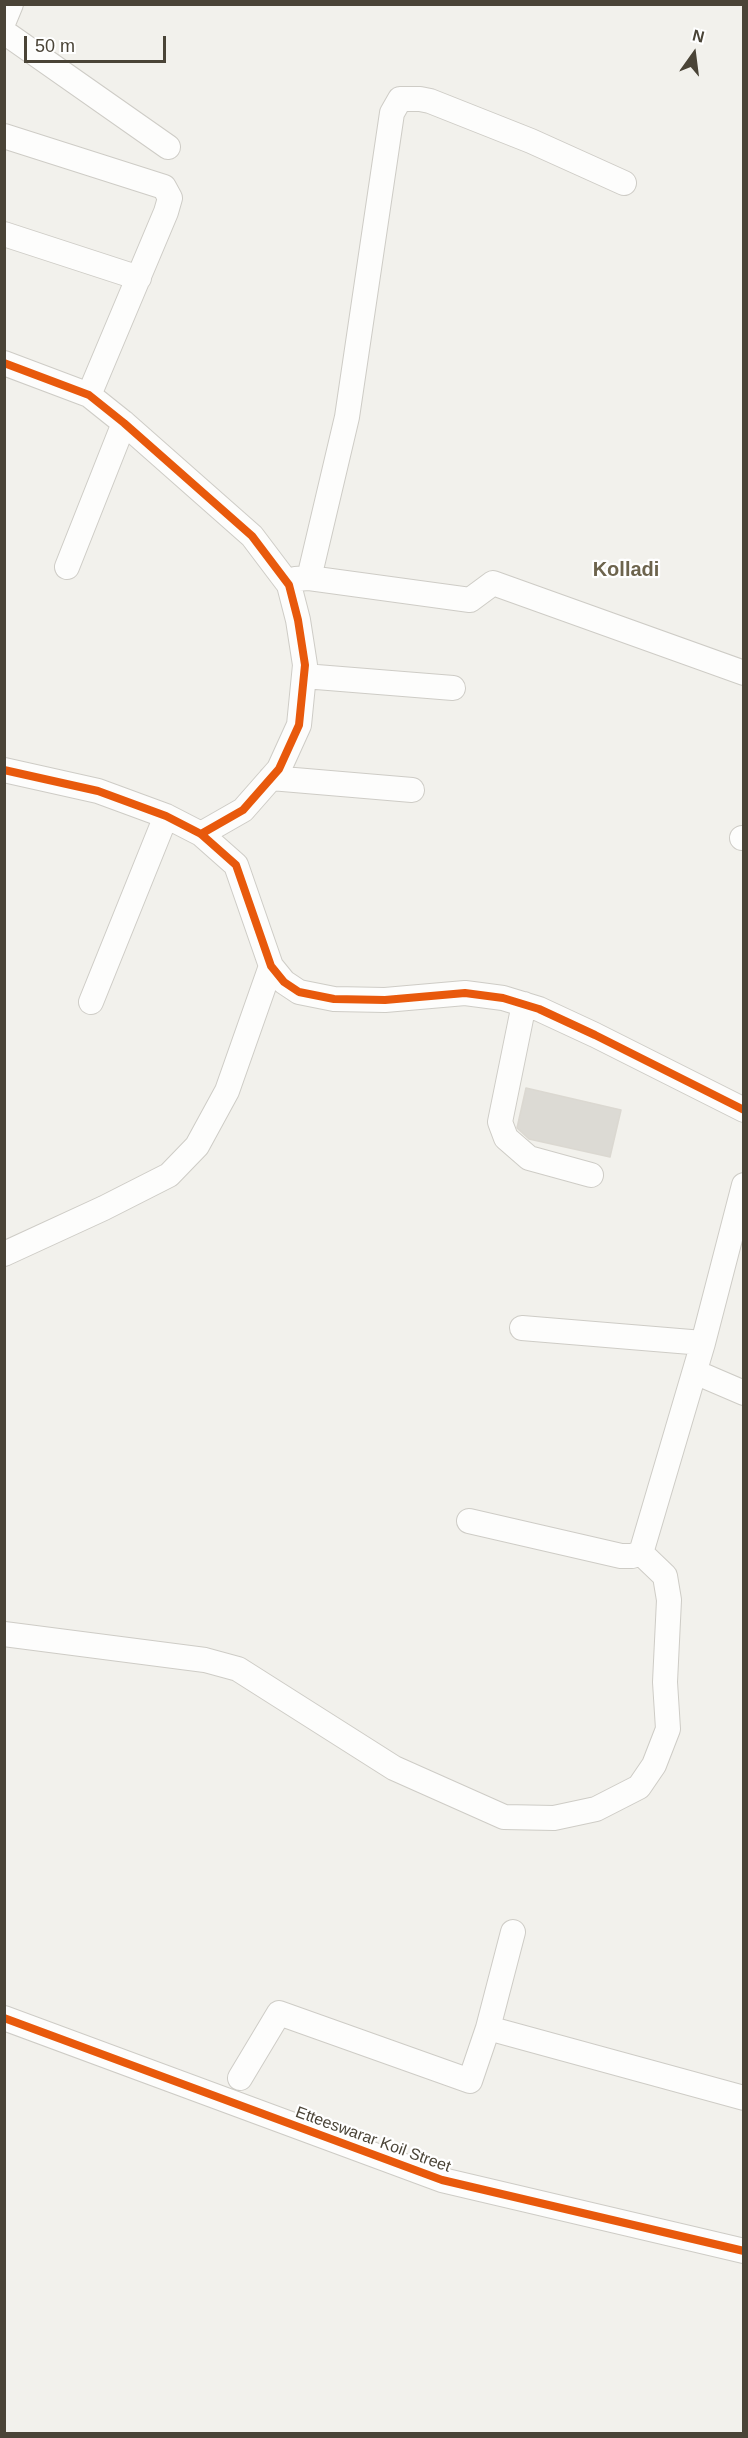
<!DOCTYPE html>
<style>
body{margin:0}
#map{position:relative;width:748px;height:2438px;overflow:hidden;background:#f2f1ec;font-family:Arial,sans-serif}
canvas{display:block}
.frame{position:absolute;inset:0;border:6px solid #4a4437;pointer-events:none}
.north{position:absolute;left:664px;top:24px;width:60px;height:60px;-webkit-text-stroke:4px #fff;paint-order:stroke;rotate:14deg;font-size:16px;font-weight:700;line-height:24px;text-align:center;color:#4a4437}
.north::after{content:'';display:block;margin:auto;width:21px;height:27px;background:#4a4437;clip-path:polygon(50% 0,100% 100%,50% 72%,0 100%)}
.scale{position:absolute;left:24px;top:36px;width:142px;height:27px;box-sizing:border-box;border:3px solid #4a4437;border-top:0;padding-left:8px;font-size:18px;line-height:21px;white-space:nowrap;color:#4a4437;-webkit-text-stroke:4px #fff;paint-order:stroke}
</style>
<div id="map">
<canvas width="748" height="2438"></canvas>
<div class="frame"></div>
<div class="north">N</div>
<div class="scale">50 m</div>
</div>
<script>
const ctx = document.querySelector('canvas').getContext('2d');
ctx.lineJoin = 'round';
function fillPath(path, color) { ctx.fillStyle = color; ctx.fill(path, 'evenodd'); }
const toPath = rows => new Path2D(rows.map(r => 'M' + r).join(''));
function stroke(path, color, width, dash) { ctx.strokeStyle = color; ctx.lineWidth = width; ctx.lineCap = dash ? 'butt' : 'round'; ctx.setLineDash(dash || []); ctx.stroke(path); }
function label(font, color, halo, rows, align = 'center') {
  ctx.font = font + ' Arial,sans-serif'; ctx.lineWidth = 4.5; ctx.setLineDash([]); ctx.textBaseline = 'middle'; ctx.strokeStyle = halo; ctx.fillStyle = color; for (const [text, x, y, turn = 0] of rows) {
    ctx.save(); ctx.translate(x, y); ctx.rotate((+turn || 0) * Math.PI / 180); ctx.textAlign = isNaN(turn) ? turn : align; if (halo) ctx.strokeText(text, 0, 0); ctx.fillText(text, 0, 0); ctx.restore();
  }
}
const building = toPath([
 [526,1088,621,1110,610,1157,529,1139,517,1128,526,1088]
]);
fillPath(building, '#dcdad4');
stroke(building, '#dbd8d1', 1.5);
const minor = toPath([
 [4,21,11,4],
 [4,32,168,147],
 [4,136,164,187,170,198,166,212,89,395],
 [4,234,139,278],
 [4,363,89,395,124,423,252,536,289,585,298,620,305,665,299,725,279,769,243,810,201,834],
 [67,567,124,423],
 [309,578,347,417,392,113,400,99,420,99,430,101,531,141,624,183],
 [295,579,309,578,470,600,493,583,744,673],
 [304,676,453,688],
 [4,770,98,791,166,816,201,834,236,865,271,966,284,982,299,992,334,999,385,1000,465,993,503,998,539,1009,595,1035,744,1110],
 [271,778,412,790],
 [742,838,744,838],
 [91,1002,166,816],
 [524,1004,500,1122,506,1138,529,1158,591,1175],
 [4,1254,104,1208,169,1175,197,1146,227,1091,271,966],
 [522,1328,703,1343],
 [695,1372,744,1393],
 [469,1521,621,1556,632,1556,641,1553,703,1343,744,1185],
 [4,1634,205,1660,238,1669,394,1768,504,1817,554,1818,596,1809,639,1787,654,1765,668,1729,665,1682,669,1600,665,1576,641,1553],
 [4,2018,442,2180,744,2251],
 [488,2028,744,2098],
 [240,2078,279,2013,470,2081,488,2028,513,1932]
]);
stroke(minor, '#ceccc6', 26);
stroke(minor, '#fdfdfc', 24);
stroke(toPath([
 [4,363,89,395,124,423,252,536,289,585,298,620,305,665,299,725,279,769,243,810,201,834],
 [4,770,98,791,166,816,201,834,236,865,271,966,284,982,299,992,334,999,385,1000,465,993,503,998,539,1009,595,1035,744,1110],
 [4,2018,442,2180,744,2251]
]), '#e8590c', 8);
label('16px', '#4a4437', '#fff', [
 ["Etteeswarar Koil Street",373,2140,20]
]);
label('bold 20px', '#6d644d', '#fff', [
 ["Kolladi",626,570]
]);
</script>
